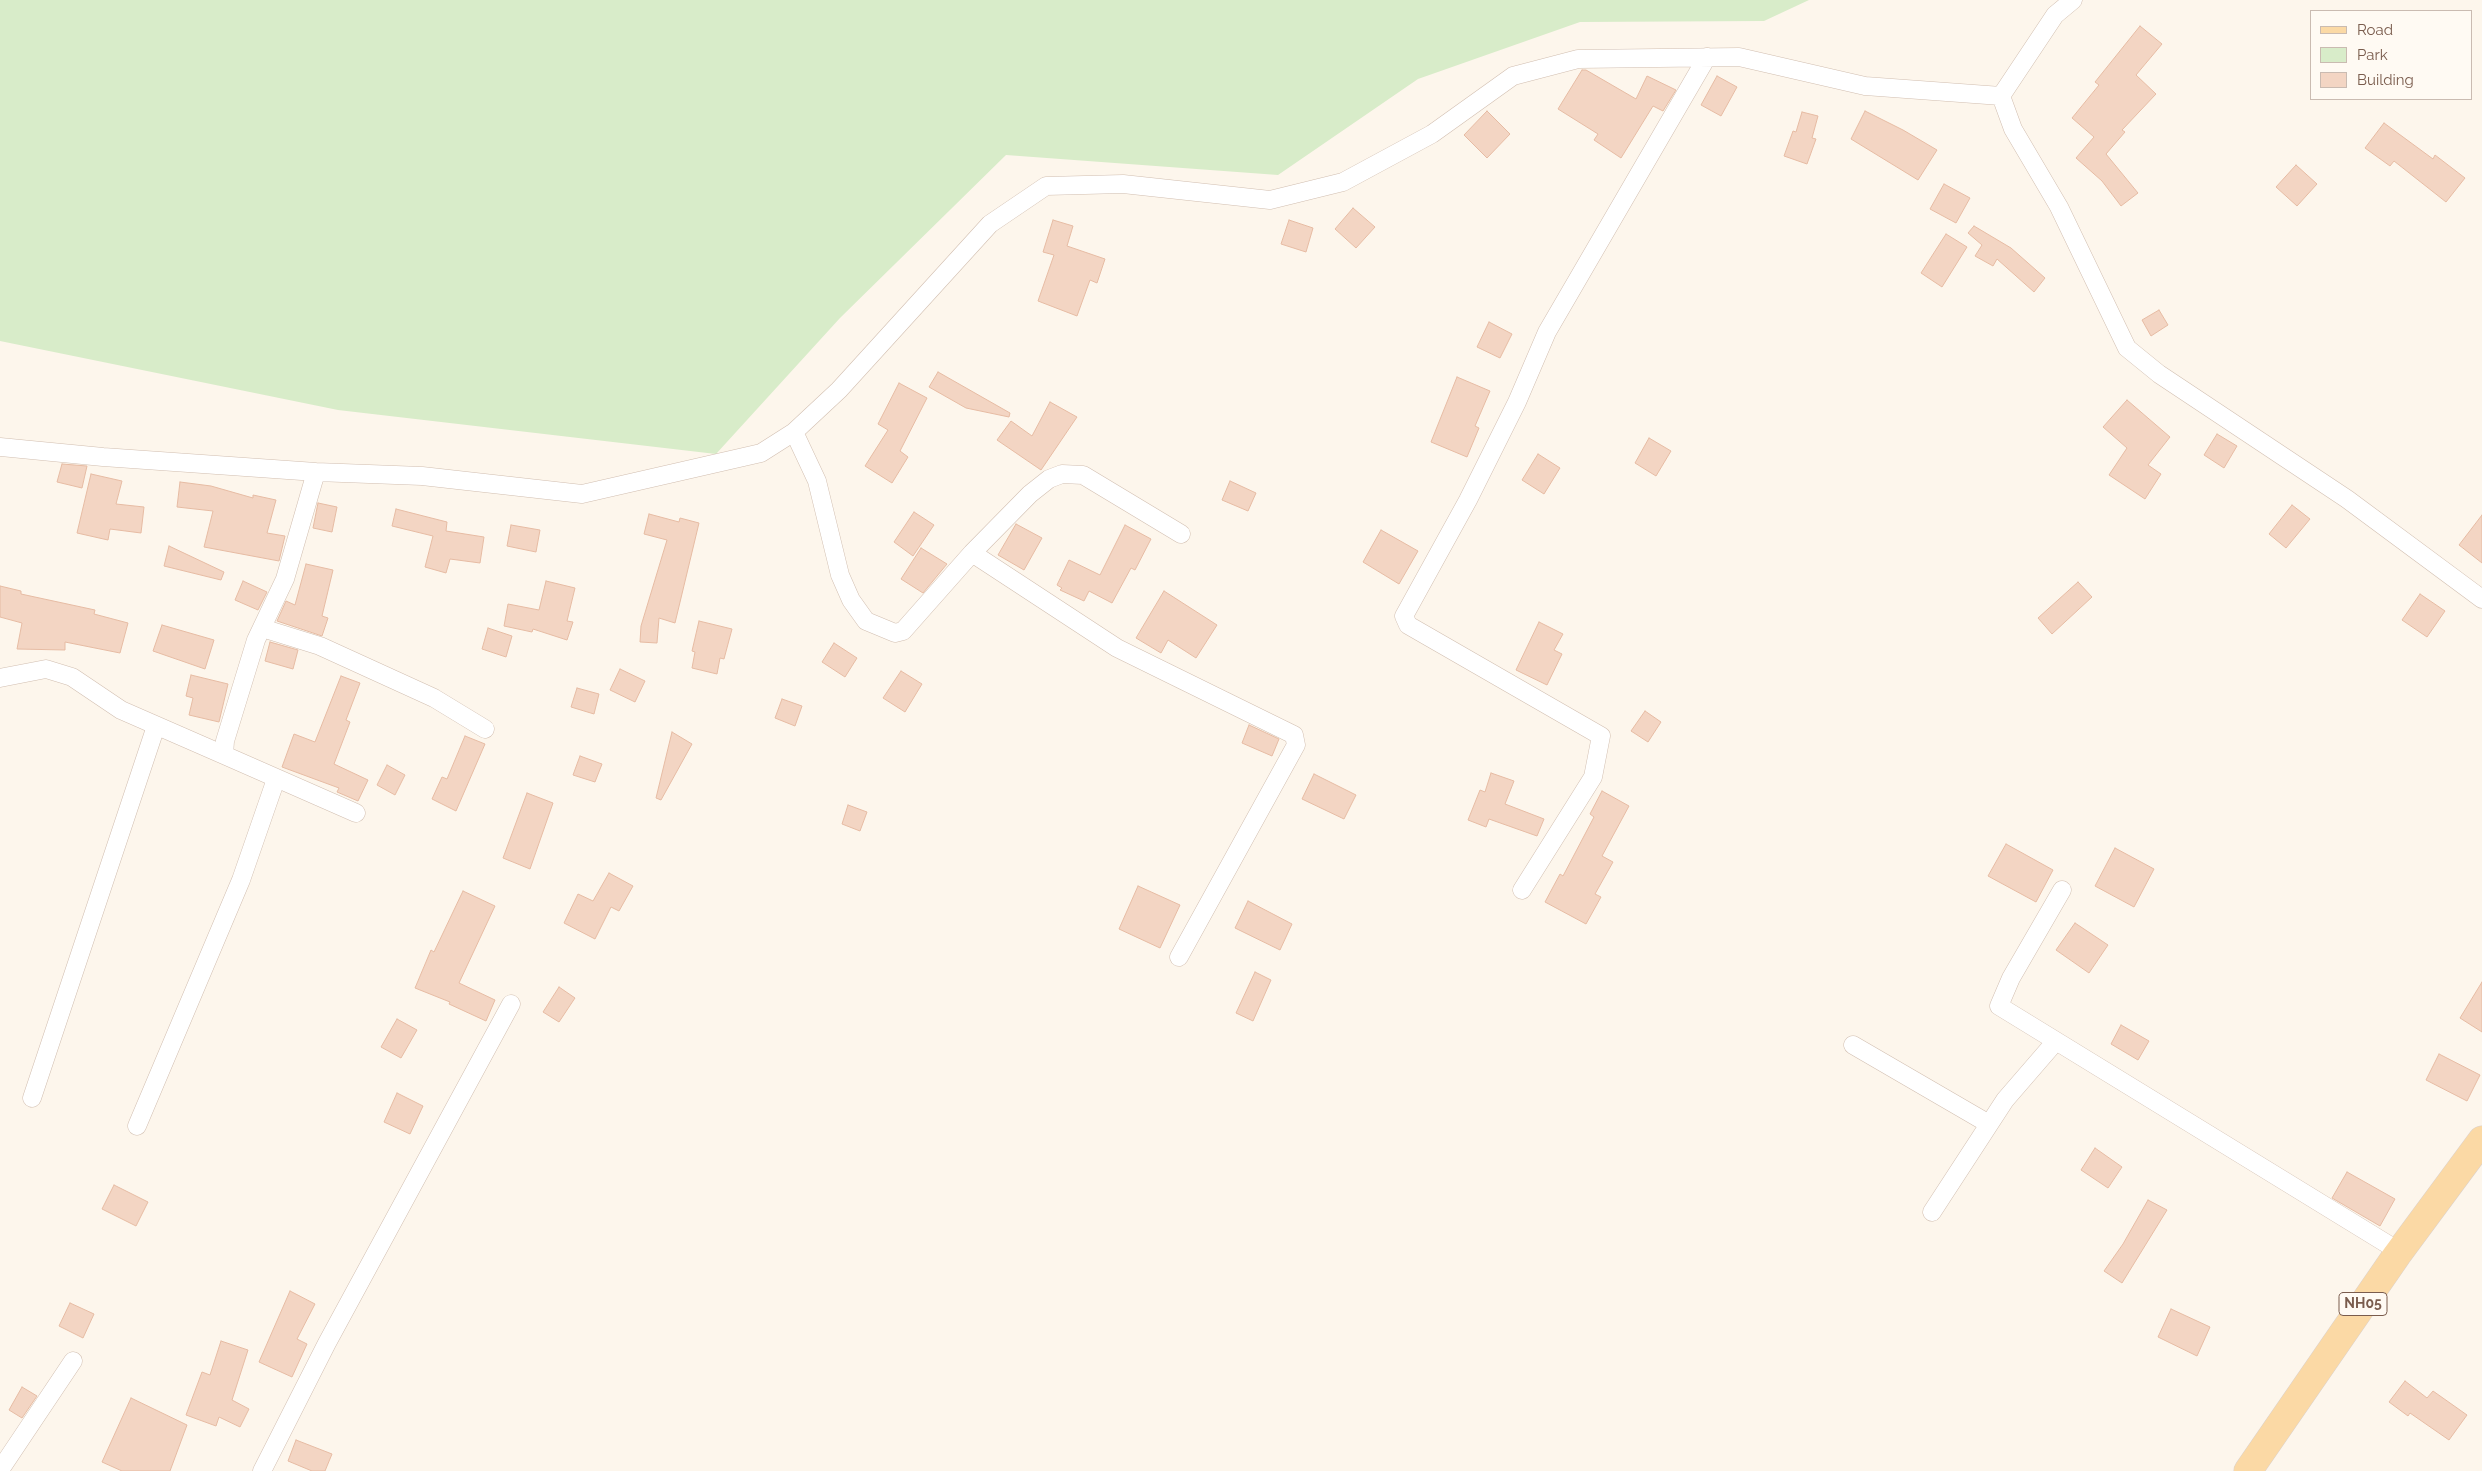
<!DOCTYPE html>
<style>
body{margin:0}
#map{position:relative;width:2482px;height:1471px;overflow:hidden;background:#fdf6ec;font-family:Raleway,sans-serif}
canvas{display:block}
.legend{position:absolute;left:2310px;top:10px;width:162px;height:90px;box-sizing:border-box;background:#fffaf3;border:1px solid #cabbb1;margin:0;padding:6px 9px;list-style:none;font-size:15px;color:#7a5c4d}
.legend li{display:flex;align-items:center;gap:10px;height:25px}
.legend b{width:25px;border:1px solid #cabbb1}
</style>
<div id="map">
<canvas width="2482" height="1471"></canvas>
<ul class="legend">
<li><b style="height:6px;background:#fbd9a5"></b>Road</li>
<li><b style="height:14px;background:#d8ecc9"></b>Park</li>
<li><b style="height:14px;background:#f3d5c3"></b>Building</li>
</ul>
</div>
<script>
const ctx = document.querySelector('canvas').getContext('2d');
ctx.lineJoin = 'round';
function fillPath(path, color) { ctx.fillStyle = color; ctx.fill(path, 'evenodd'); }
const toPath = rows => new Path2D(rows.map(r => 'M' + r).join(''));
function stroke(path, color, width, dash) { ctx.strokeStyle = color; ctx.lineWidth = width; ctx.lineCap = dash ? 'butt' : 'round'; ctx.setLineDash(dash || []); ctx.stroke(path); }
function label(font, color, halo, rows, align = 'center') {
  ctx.font = font + ' Raleway,sans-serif'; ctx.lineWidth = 4.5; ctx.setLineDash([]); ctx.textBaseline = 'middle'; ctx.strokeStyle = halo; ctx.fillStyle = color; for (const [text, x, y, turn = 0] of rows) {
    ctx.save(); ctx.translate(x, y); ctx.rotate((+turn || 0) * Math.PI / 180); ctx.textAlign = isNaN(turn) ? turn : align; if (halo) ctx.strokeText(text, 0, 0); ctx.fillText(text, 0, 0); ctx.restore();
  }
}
fillPath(toPath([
 [0,0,1809,0,1764,21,1580,22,1418,79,1278,175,1006,155,840,318,716,454,338,410,0,341]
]), '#d8ecc9');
const building = toPath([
 [2140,26,2162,44,2136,75,2156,94,2122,130,2125,132,2106,154,2138,193,2121,206,2102,181,2076,158,2094,137,2072,118,2099,85,2095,82,2140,26],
 [1582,70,1586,70,1636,99,1647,76,1676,90,1663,111,1653,106,1621,158,1594,140,1598,134,1558,109,1582,70],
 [1717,76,1737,87,1721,116,1701,105,1717,76],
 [1487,111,1510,134,1487,158,1464,135,1487,111],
 [1865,111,1903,130,1937,150,1918,180,1851,139,1865,111],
 [1802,112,1818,116,1812,138,1816,139,1807,164,1784,156,1793,131,1796,132,1802,112],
 [2384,123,2433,159,2435,155,2465,178,2446,202,2394,161,2390,166,2365,148,2384,123],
 [2296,165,2317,184,2297,206,2276,187,2296,165],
 [1944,184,1970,198,1956,223,1930,209,1944,184],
 [1353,208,1375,227,1356,248,1335,229,1353,208],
 [1053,220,1073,226,1067,246,1105,259,1097,283,1090,280,1077,316,1038,301,1054,255,1043,252,1053,220],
 [1289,220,1313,228,1306,252,1281,244,1289,220],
 [1974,226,2011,248,2045,278,2034,292,1997,259,1993,266,1975,256,1982,245,1968,233,1974,226],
 [1946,234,1967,247,1942,287,1921,273,1946,234],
 [2159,310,2168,325,2151,336,2142,320,2159,310],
 [1489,322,1512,334,1500,358,1477,347,1489,322],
 [938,372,1010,413,1009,417,966,408,929,387,938,372],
 [1457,377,1490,391,1475,426,1479,428,1467,457,1431,442,1457,377],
 [899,383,927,398,900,451,908,457,892,483,865,466,888,430,878,424,899,383],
 [2127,400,2170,437,2148,465,2161,474,2145,499,2109,475,2127,448,2103,427,2127,400],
 [1050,402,1077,417,1041,470,997,440,1011,421,1032,436,1050,402],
 [2217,434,2237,446,2224,468,2204,455,2217,434],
 [1649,438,1671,451,1656,476,1635,463,1649,438],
 [1538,454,1560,468,1544,494,1522,480,1538,454],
 [62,464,87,466,82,488,57,482,62,464],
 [91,474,122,481,116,504,144,507,141,533,110,529,108,540,77,533,91,474],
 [1230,481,1256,493,1248,511,1222,500,1230,481],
 [180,482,211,486,253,498,253,495,276,500,267,533,285,536,279,561,204,547,213,511,177,507,180,482],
 [318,503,337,507,332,532,313,528,318,503],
 [2292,505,2310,519,2286,548,2269,534,2292,505],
 [396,509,447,522,446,531,484,537,480,563,450,559,446,573,425,567,433,536,392,526,396,509],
 [914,512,934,525,913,556,894,542,914,512],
 [649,514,679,522,680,518,699,523,675,623,659,618,657,643,640,642,641,626,667,540,644,534,649,514],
 [2482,515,2482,563,2459,545,2482,515],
 [1016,524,1042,538,1024,570,998,555,1016,524],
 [511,525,540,530,536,552,507,546,511,525],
 [1125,525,1151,539,1135,570,1131,568,1112,603,1089,591,1084,601,1060,590,1062,588,1057,585,1069,560,1100,575,1125,525],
 [1381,530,1418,551,1399,584,1363,562,1381,530],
 [169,546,224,572,221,580,164,566,169,546],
 [921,548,947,564,923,593,901,579,921,548],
 [306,564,333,570,322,616,328,618,322,636,277,621,286,601,295,605,306,564],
 [243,581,267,592,258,610,235,600,243,581],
 [546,581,575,588,567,621,573,622,567,640,533,629,532,632,504,626,508,604,539,610,546,581],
 [2078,582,2092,597,2052,634,2038,618,2078,582],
 [0,586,21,591,21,594,95,610,94,614,128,623,120,653,65,642,65,650,17,649,22,623,0,617,0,586],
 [1164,591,1217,625,1196,658,1168,640,1161,653,1136,638,1164,591],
 [2420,594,2445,611,2427,637,2402,620,2420,594],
 [699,621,732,629,724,659,720,658,717,674,692,668,695,652,692,651,699,621],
 [1539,622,1563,634,1554,650,1562,654,1547,685,1516,670,1539,622],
 [162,625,214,640,205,669,153,651,162,625],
 [488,628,512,636,506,657,482,649,488,628],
 [270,642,298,650,293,669,265,661,270,642],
 [834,643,857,658,845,677,822,662,834,643],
 [620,669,645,681,635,702,610,690,620,669],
 [901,671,922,684,905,712,883,698,901,671],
 [191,675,228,684,219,722,189,715,193,698,186,696,191,675],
 [341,676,360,683,346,720,350,722,334,764,368,780,358,801,337,792,339,788,282,767,294,734,315,742,341,676],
 [577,688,599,694,594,714,571,707,577,688],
 [782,699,802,706,795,726,775,718,782,699],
 [1645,711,1661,722,1648,742,1631,731,1645,711],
 [1249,725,1279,739,1272,756,1242,743,1249,725],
 [672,732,692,744,661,800,656,798,672,732],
 [465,736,485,744,456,811,432,799,442,777,447,779,465,736],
 [580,756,602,764,595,782,573,775,580,756],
 [387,765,405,775,395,795,377,785,387,765],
 [1491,773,1514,781,1505,804,1544,819,1537,836,1489,819,1486,827,1468,820,1480,790,1485,792,1491,773],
 [1314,774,1356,795,1344,819,1302,799,1314,774],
 [1602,791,1629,806,1602,856,1613,862,1595,894,1601,897,1586,924,1545,902,1560,874,1563,876,1594,817,1590,814,1602,791],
 [527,793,553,803,530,869,503,858,527,793],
 [848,805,867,812,860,831,842,824,848,805],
 [2006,844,2053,870,2036,902,1988,876,2006,844],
 [2115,848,2154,869,2134,907,2095,886,2115,848],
 [609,873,633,886,619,911,611,907,595,939,564,923,578,894,593,901,609,873],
 [1138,886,1180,905,1160,948,1119,929,1138,886],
 [463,891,495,906,459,983,495,1000,486,1021,449,1004,450,1002,415,988,431,950,434,952,463,891],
 [1248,901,1292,924,1280,950,1235,928,1248,901],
 [2075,923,2108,945,2089,973,2056,950,2075,923],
 [1255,972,1271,980,1253,1021,1236,1013,1255,972],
 [2482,982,2482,1032,2460,1018,2482,982],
 [559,987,575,998,559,1022,543,1012,559,987],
 [397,1019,417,1030,401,1058,381,1047,397,1019],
 [2121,1025,2149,1041,2138,1060,2111,1044,2121,1025],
 [2439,1054,2480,1075,2467,1101,2426,1080,2439,1054],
 [397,1093,423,1106,410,1134,384,1122,397,1093],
 [2095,1148,2122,1167,2108,1188,2081,1170,2095,1148],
 [2347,1172,2395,1199,2380,1226,2332,1198,2347,1172],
 [114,1185,148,1202,136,1226,102,1209,114,1185],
 [2148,1200,2167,1210,2122,1283,2104,1271,2123,1244,2148,1200],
 [290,1291,315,1304,297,1339,307,1344,292,1377,259,1362,290,1291],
 [70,1303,94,1314,83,1338,59,1326,70,1303],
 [2171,1309,2210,1327,2197,1356,2158,1337,2171,1309],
 [221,1341,248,1350,232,1400,249,1409,240,1427,219,1417,216,1426,186,1415,202,1372,210,1375,221,1341],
 [2405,1381,2427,1398,2433,1391,2467,1415,2449,1440,2410,1413,2408,1416,2389,1402,2405,1381],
 [22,1387,37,1396,22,1418,9,1410,22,1387],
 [131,1398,187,1425,170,1471,122,1471,102,1462,131,1398],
 [296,1440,332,1454,325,1471,312,1471,288,1461,296,1440]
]);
fillPath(building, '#f3d5c3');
stroke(building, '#e6bba3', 1);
const minor = toPath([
 [2073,0,2055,15,2001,96,2013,129,2059,207,2127,348,2159,374,2347,499,2482,599],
 [794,432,817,481,840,575,851,600,866,621,895,633,903,631,972,553,1117,648,1294,735,1296,745,1179,957],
 [0,447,103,457,316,472,422,476,582,494,761,453,794,432,839,390,990,224,1046,186,1123,184,1270,200,1343,182,1432,134,1513,76,1578,59,1739,57,1865,86,2001,96],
 [316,472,285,579,256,640,225,741,224,755,356,813],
 [972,553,1030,494,1049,479,1062,474,1083,475,1181,534],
 [262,628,320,646,434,698,485,729],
 [0,678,46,669,72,677,121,710,224,755],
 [1522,890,1593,777,1601,736,1408,625,1404,616,1468,500,1517,402,1547,332,1707,57],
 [2062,890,2011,978,1999,1006,2397,1250,2397,1255],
 [1853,1045,1989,1124],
 [32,1098,156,726],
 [137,1126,241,880,276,779],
 [1932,1212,2005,1100,2056,1041],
 [0,1470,73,1361],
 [262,1471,327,1343,511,1004]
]);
const primary = toPath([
 [2248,1471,2397,1255,2482,1140]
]);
stroke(minor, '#d1beb0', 19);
stroke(primary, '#dad1cd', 29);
stroke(minor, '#fff', 18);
stroke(primary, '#fbd9a5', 28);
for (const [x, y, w] of [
 [2363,1304,48]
]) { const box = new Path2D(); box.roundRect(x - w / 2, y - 11.5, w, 23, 4); ctx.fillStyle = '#fffaf3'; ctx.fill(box); stroke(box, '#7a5c4d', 1); }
label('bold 14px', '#7a5c4d', null, [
 ["NH05",2363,1304]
]);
</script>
